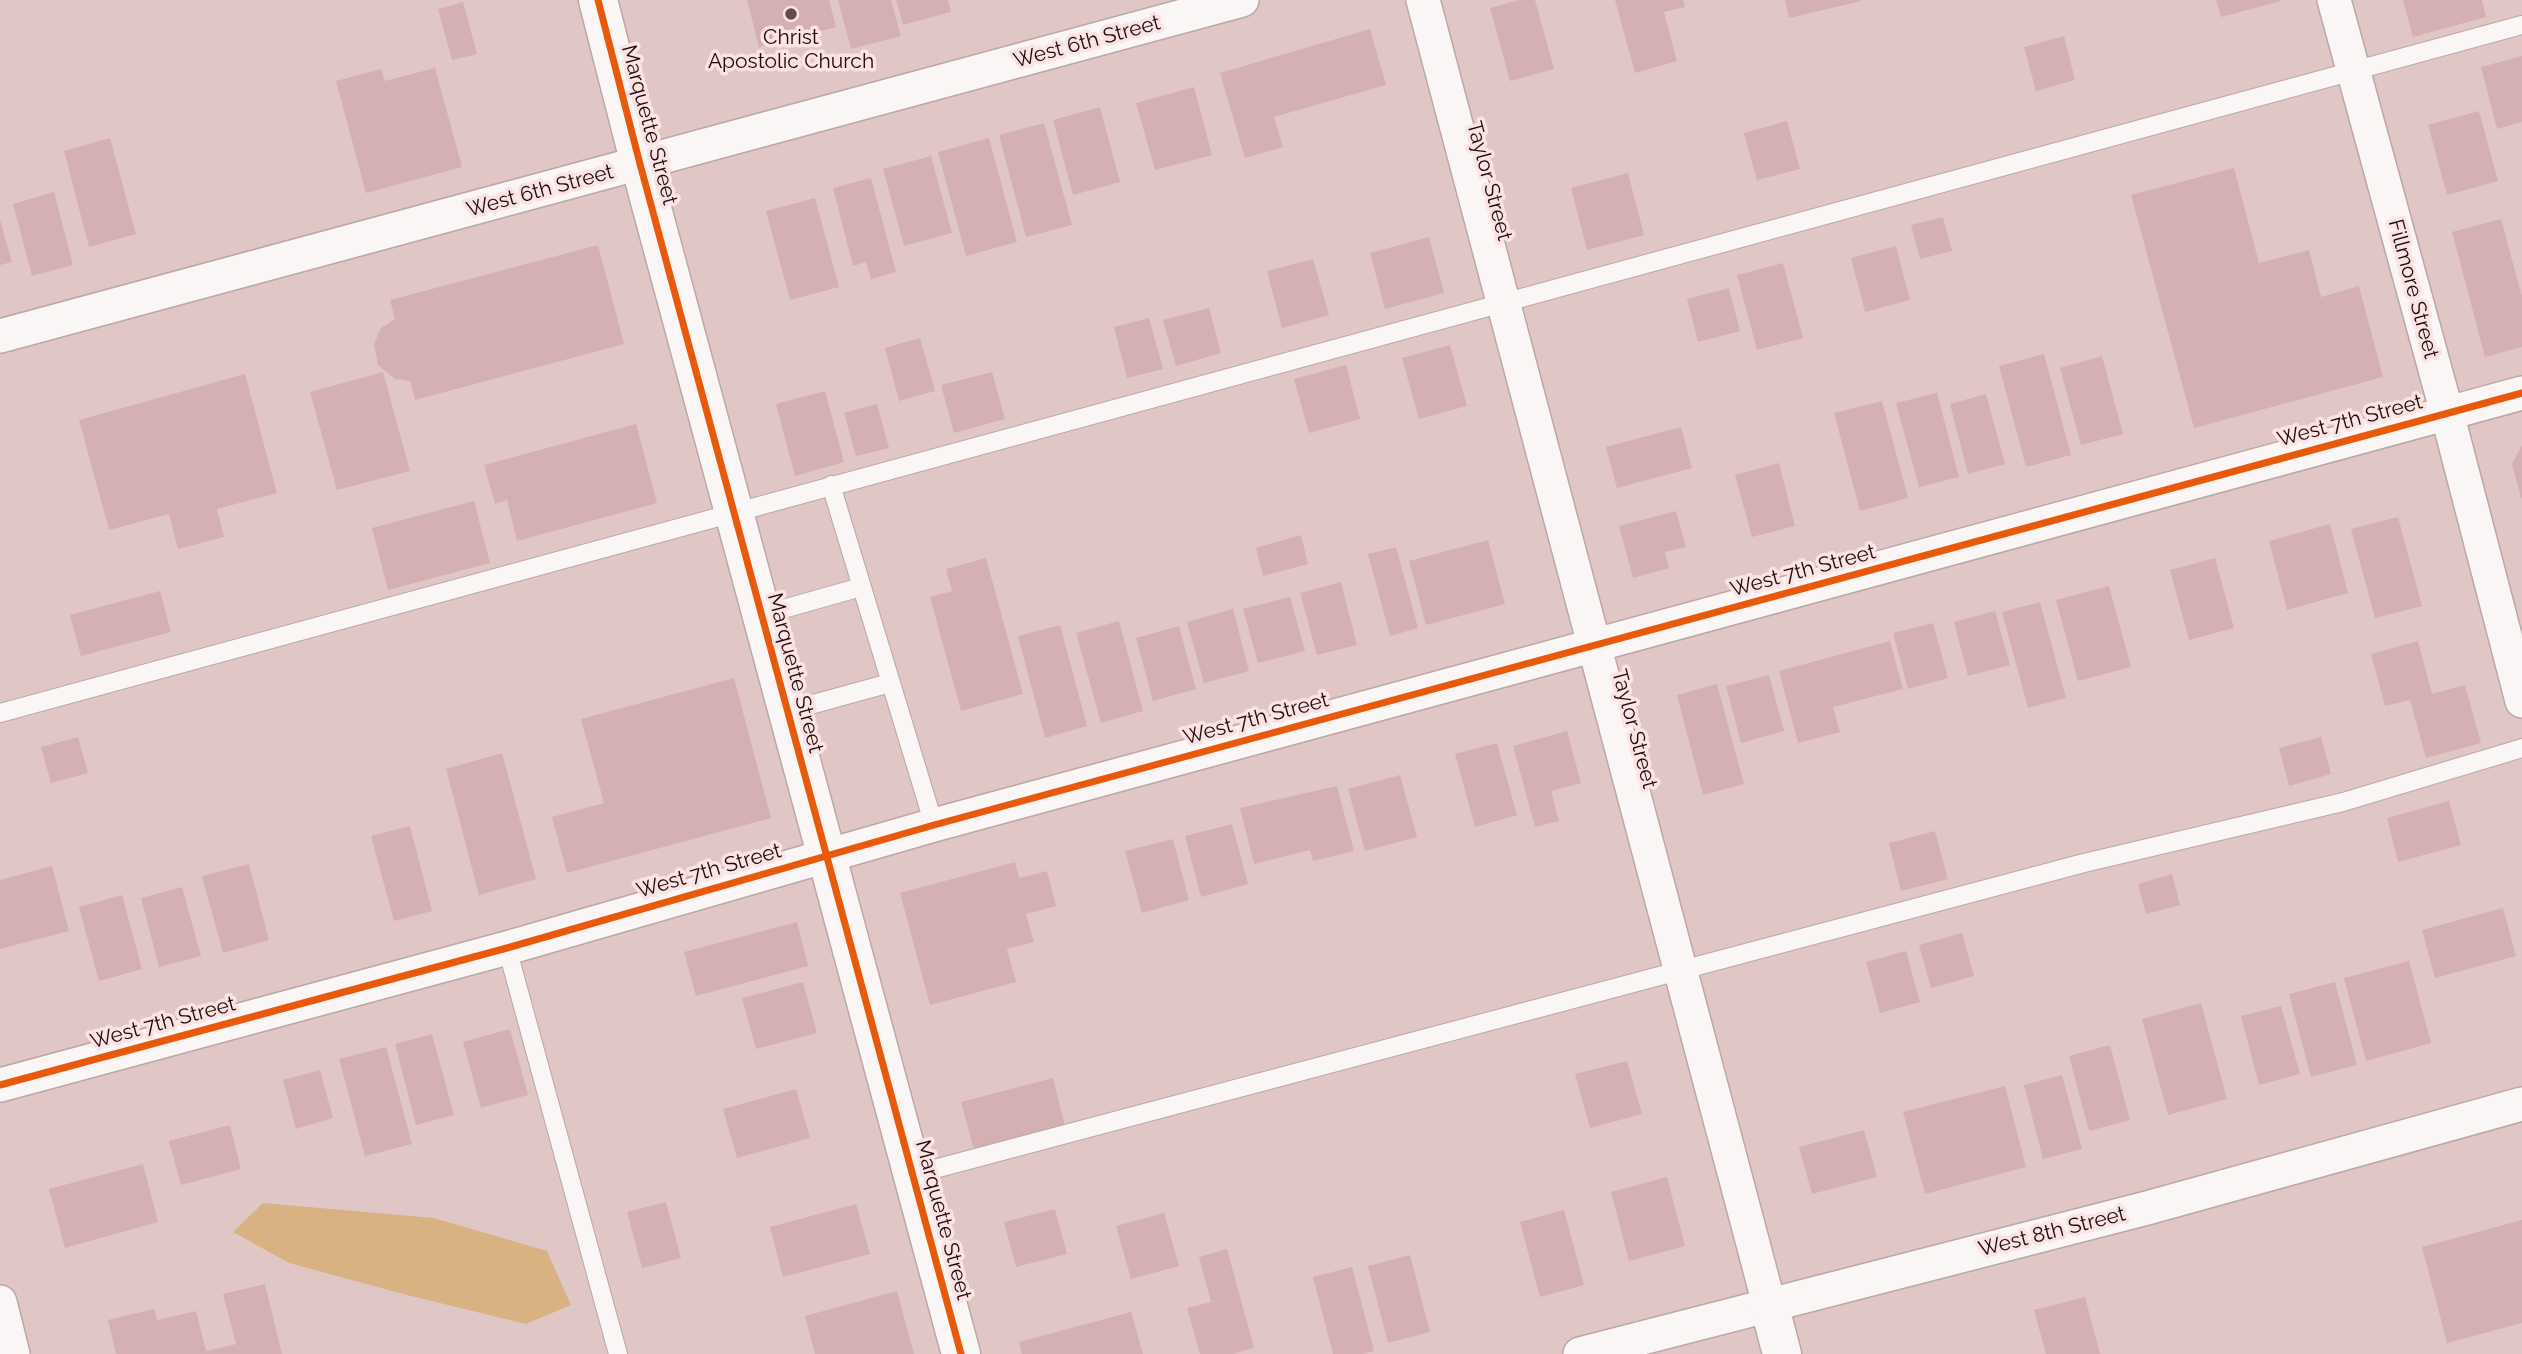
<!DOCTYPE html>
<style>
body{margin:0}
canvas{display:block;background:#e1c6c6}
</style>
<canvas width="2522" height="1354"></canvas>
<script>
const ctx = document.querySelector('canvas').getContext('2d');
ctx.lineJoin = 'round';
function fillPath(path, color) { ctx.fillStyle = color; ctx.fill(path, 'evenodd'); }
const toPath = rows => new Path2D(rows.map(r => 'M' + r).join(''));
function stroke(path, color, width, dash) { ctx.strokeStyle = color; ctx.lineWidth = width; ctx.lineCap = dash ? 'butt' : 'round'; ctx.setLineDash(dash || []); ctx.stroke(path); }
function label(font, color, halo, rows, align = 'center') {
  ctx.font = font + ' Raleway,sans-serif'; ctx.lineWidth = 7; ctx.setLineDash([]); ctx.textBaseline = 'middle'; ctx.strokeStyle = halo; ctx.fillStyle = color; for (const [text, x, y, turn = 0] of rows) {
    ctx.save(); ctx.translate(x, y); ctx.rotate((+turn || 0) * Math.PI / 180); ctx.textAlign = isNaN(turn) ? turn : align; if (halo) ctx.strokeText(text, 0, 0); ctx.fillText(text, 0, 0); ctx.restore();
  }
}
fillPath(toPath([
 [263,1203,434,1218,547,1251,571,1305,526,1324,407,1295,289,1263,233,1232]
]), '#d9b284');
fillPath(toPath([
 [747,0,829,0,836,27,759,47],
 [838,0,891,0,901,36,851,49],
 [896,0,948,0,951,12,903,25],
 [1519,0,1535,0,1554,69,1510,81,1490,8],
 [1615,0,1683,0,1685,7,1664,12,1677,61,1635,73],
 [1785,0,1861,0,1861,1,1789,18],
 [2216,0,2281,0,2281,1,2221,17],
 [2403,0,2482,0,2486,17,2413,37],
 [463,2,477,54,452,60,438,9],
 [1370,29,1386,85,1274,117,1283,147,1245,158,1220,73],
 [2064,36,2075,80,2036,91,2024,47],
 [2522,56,2522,122,2497,129,2481,67],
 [435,68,462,167,366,193,336,81,381,69,385,81],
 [1194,87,1212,155,1155,170,1136,103],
 [1100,107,1120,182,1073,195,1053,120],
 [2479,111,2498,181,2447,195,2428,125],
 [1787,121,1800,169,1757,180,1744,133],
 [1044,123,1072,225,1026,237,999,135],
 [110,138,136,234,89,247,64,151],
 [989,138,1017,242,966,256,938,152],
 [931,156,952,233,904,246,883,169],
 [2234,168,2259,263,2309,250,2321,297,2359,286,2383,377,2194,428,2131,195],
 [1628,173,1644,235,1587,250,1571,188],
 [871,178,896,272,871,279,866,262,853,266,833,188],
 [54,192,73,265,32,276,13,204],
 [815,198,839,287,790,300,766,211],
 [1943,217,1952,251,1920,259,1911,225],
 [2501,219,2522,297,2522,347,2485,357,2452,232],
 [0,220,12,262,0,265],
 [1429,237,1444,293,1385,309,1370,253],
 [598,245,624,344,415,400,410,381,395,379,378,365,374,344,381,328,395,319,390,300],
 [1896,246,1910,300,1865,312,1851,258],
 [1313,259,1329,315,1282,328,1267,271],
 [1783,263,1803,338,1757,350,1737,275],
 [1729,288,1740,331,1698,342,1687,299],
 [1209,308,1221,353,1176,366,1163,320],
 [1149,318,1163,369,1127,378,1114,327],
 [920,338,935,391,899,401,885,348],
 [1450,345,1467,406,1419,419,1402,358],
 [2044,354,2071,455,2026,467,1999,366],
 [2102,356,2123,434,2081,445,2060,368],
 [1346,365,1360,419,1309,433,1294,379],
 [383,372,410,471,337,490,310,392],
 [992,372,1005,419,954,433,941,385],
 [245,374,277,493,217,509,224,537,178,549,169,514,109,530,79,420],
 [825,391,844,462,795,476,776,404],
 [1937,393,1959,477,1919,487,1896,403],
 [1986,394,2005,464,1968,474,1950,404],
 [1882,401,1908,498,1860,511,1834,413],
 [877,404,889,448,856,456,844,413],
 [636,424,657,503,517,541,507,500,495,504,484,465],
 [1681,427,1692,468,1617,488,1606,447],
 [2522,445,2522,498,2521,498,2512,464],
 [1779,463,1795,526,1752,537,1735,475],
 [474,501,490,563,388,590,372,528],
 [1676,511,1686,547,1665,552,1669,568,1633,578,1619,526],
 [2398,517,2422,606,2375,618,2351,529],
 [2330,524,2348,593,2287,610,2269,541],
 [1301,535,1308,564,1263,576,1256,548],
 [1488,540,1505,604,1426,625,1409,561],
 [1396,547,1418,628,1390,636,1368,554],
 [986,558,1023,694,961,711,930,597,952,591,946,569],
 [2215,558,2234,628,2189,640,2170,570],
 [1341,582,1357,645,1317,655,1300,593],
 [2109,586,2131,667,2078,681,2056,600],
 [160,591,171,632,81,656,70,615],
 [1290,597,1305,651,1258,663,1243,609],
 [2040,602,2066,698,2028,708,2002,612],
 [1233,609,1249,671,1204,683,1187,622],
 [1995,611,2010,665,1968,676,1954,622],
 [1119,621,1143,711,1101,723,1076,633],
 [1933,623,1948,678,1908,689,1893,633],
 [1060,625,1087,726,1045,738,1018,636],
 [1179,626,1196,689,1153,701,1136,638],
 [1890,641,1903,689,1833,707,1840,732,1798,743,1779,671],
 [2418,641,2432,694,2465,685,2481,743,2426,758,2410,700,2385,706,2371,654],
 [1769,675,1784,731,1741,743,1726,686],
 [734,678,771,818,567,873,552,817,604,803,581,719],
 [1717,684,1744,784,1703,795,1677,695],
 [1567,731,1581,783,1551,791,1559,821,1535,827,1513,746],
 [78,737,88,773,51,783,41,747],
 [2321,737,2331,774,2289,786,2279,748],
 [1497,743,1517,815,1475,827,1455,754],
 [502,753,536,879,479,895,446,769],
 [1400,775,1417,837,1365,851,1348,789],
 [1337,786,1354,851,1313,861,1310,850,1254,864,1240,808],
 [2449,801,2461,845,2398,862,2387,818],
 [1232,824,1248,884,1201,897,1185,836],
 [410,826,432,911,394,921,371,836],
 [1935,831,1948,879,1901,891,1889,843],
 [1173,839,1189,900,1142,913,1125,851],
 [1015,862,1019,878,1047,871,1056,906,1026,914,1034,942,1007,949,1016,982,930,1005,900,893],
 [249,864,269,940,223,953,202,876],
 [52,866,69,931,0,949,0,880],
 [2172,874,2180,905,2146,914,2138,884],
 [182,887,201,956,159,967,141,898],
 [122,895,142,969,99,981,79,907],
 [2503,908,2516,956,2435,978,2422,930],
 [797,922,808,966,696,996,684,952],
 [1962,933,1974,976,1931,988,1919,945],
 [1906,951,1920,1002,1880,1013,1866,962],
 [2409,961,2431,1043,2366,1061,2344,978],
 [803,982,817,1033,756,1049,742,998],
 [2335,982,2357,1065,2311,1077,2289,994],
 [2201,1003,2227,1099,2168,1115,2142,1019],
 [2281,1006,2300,1074,2259,1085,2241,1016],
 [510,1029,528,1095,481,1108,463,1042],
 [432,1034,454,1115,416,1125,395,1044],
 [2110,1045,2130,1120,2089,1131,2069,1056],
 [386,1047,412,1144,365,1156,339,1059],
 [1627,1061,1642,1114,1590,1128,1575,1074],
 [320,1070,333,1118,296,1129,283,1080],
 [2062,1075,2082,1149,2043,1159,2024,1085],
 [1053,1078,1065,1126,974,1150,961,1102],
 [2005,1086,2026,1167,1925,1194,1903,1112],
 [796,1089,810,1138,737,1158,723,1109],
 [230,1125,241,1169,181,1185,169,1141],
 [1864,1130,1877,1177,1812,1194,1799,1147],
 [143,1164,158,1222,65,1248,49,1189],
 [1667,1177,1685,1246,1629,1261,1611,1192],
 [666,1202,681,1258,642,1268,627,1212],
 [856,1204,870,1254,783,1277,770,1227],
 [1055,1209,1067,1254,1016,1267,1004,1222],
 [1564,1210,1584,1285,1540,1297,1520,1222],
 [1164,1213,1179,1266,1131,1279,1116,1226],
 [2522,1220,2522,1323,2447,1343,2422,1247],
 [1227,1249,1254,1348,1232,1354,1200,1354,1187,1308,1211,1302,1199,1257],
 [1410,1255,1430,1332,1388,1343,1368,1266],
 [1352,1267,1374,1351,1362,1354,1333,1354,1313,1277],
 [265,1284,282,1354,116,1354,108,1320,154,1309,157,1320,196,1311,206,1351,236,1344,223,1294],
 [897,1291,914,1354,815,1354,805,1316],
 [2085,1297,2100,1354,2046,1354,2034,1310],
 [1131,1312,1143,1354,1022,1354,1019,1342]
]), '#d5b0b2');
const service = toPath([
 [831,485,934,825],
 [762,615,861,587],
 [788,711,890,683],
 [0,713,2522,25],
 [507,948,618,1354],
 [912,1175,2084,863,2343,802,2522,748]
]);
const minor = toPath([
 [1423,0,1769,1304],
 [2334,0,2447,413,2522,701],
 [0,336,1242,0],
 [0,1085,507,948,934,825,2522,393],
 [0,1302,13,1354],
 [1580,1354,2147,1208,2522,1104]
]);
const tertiary = toPath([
 [598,0,640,164,961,1354],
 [1769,1304,1782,1354]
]);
stroke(service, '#bca7a7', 20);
stroke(minor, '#bca7a7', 36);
stroke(tertiary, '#bca7a7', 41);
stroke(service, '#faf6f6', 18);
stroke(minor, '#faf6f6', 33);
stroke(tertiary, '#faf6f6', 38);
stroke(toPath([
 [598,0,640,164,961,1354],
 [0,1085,507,948,934,825,2522,393]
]), '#e8590c', 7);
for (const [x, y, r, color] of [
 [791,14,7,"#604c4d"]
]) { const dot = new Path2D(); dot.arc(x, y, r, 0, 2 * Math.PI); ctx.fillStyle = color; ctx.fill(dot); stroke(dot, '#fce3e3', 2.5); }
label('21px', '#1b0b0c', '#fce3e3', [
 ["Christ",791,38],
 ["Apostolic Church",791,62]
]);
label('21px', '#1b0b0c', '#fce3e3', [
 ["West 6th Street",1087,42,-15],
 ["Marquette Street",649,125,75],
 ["Taylor Street",1489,181,75],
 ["West 6th Street",540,191,-15],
 ["Fillmore Street",2413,289,75],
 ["West 7th Street",2350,421,-15],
 ["West 7th Street",1803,571,-15],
 ["Marquette Street",795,673,75],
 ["West 7th Street",1256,719,-15],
 ["Taylor Street",1634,729,75],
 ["West 7th Street",709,871,-16],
 ["West 7th Street",163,1023,-15],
 ["Marquette Street",943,1220,75],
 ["West 8th Street",2052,1232,-14]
]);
</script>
